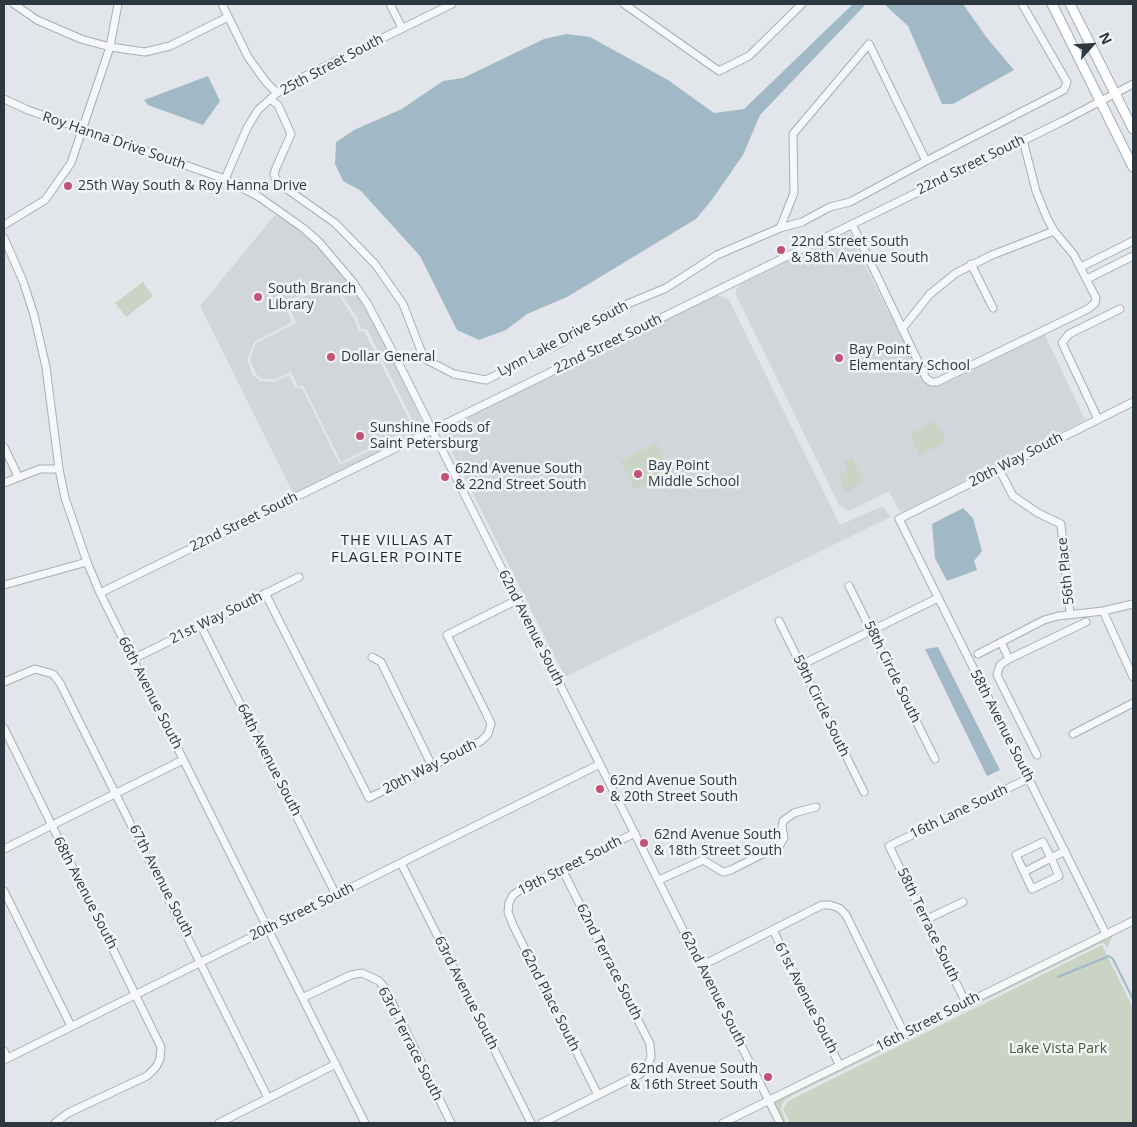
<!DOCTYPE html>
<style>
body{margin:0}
#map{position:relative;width:1137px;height:1127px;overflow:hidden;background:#e2e6ea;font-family:"Open Sans",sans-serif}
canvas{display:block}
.frame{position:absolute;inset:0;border:5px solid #2c3740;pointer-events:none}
.north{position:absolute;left:1067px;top:20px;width:50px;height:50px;-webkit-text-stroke:4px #f2f5f7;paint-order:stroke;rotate:64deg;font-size:14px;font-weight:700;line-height:20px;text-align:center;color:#2c3740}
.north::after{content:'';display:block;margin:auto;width:18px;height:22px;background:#2c3740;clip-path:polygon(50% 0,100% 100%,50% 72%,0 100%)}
</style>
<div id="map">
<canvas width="1137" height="1127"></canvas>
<div class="frame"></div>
<div class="north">N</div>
</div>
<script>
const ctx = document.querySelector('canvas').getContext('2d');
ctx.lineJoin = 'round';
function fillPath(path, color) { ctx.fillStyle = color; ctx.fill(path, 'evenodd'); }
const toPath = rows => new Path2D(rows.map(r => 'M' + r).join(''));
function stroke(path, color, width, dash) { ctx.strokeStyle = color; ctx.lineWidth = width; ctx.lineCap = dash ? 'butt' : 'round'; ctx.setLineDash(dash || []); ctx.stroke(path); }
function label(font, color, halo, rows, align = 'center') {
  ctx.font = font + ' "Open Sans",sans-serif'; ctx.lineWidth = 5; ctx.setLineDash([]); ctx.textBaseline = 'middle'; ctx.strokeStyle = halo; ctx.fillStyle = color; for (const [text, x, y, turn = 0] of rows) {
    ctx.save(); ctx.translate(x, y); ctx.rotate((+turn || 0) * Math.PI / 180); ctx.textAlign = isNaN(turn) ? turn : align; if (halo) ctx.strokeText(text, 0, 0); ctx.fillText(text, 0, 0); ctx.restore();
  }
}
fillPath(toPath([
 [274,216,282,216,326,254,350,283,384,342,426,430,293,493,200,306],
 [330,281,333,282,357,317,361,329,367,329,415,425,414,429,342,464,339,463,302,388,295,388,289,375,275,382,260,381,253,375,247,360,254,342,292,322,285,306,287,302],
 [848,232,923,380,927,385,939,386,1045,335,1085,420,902,512,898,509,889,491,849,511,845,509,839,505,736,295,736,290,741,284],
 [331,284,354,318,359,332,364,331,413,427,341,462,303,385,298,387,291,372,275,379,262,379,256,374,250,360,256,343,296,323,288,304],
 [717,295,729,300,840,525,880,507,884,508,890,517,565,677,444,436,447,431,461,421]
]), '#d1d6db');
fillPath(toPath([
 [143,282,153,296,126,317,115,303],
 [936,421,947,441,920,455,910,434],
 [656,443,671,473,635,490,621,461],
 [852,458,863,481,847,493,838,475,848,471,844,462],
 [1114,933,1107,948,1105,944,1101,943,791,1096,784,1101,781,1108,786,1123,784,1123,773,1102],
 [1102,945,1133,1008,1133,1123,790,1123,783,1109,787,1102,792,1099]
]), '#cad3c4');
fillPath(toPath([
 [853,4,866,4,760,115,743,155,711,201,696,219,567,297,527,314,506,330,479,340,457,330,420,256,361,191,343,181,335,164,336,142,356,129,402,109,443,81,463,78,544,39,566,34,590,37,668,80,714,113,744,109],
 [884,4,963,4,987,38,1014,70,953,104,942,104,908,26],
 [208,76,220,101,203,125,148,105,144,100],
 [963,508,973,518,982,551,974,561,977,570,947,581,935,558,932,524],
 [938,647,1000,770,987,776,925,649]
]), '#a1b9c6');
stroke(toPath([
 [1058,977,1109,956,1113,959,1133,999]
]), '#a1b9c6', 2);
const minor = toPath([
 [14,4,37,20,81,39,110,47,145,52,170,46,228,17],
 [222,4,248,57,266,82,277,93],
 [390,4,402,28],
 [624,4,719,71,749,56,802,4],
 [4,99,28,110,225,179,259,197,303,228,319,242,352,281,367,303,395,356,780,1123],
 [270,99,278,105,291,134,276,168,274,174,277,182,335,223,375,264,403,304,423,356,427,360,454,374,486,380,561,343,613,310,666,288,717,255,780,228,794,193,793,134,869,44,926,161,1064,90,1067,82,1022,4],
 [225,179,247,128,258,110,277,93,295,81,452,4],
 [852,224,926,378,931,382,937,382,1088,309,1095,303,1096,298,1074,255,1054,231,1047,218,1036,191,1023,140],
 [4,225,45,200,71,163,110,47,118,4],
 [780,228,802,222,830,207,850,202,926,161],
 [4,238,23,281,34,315,46,367,59,469,65,498,87,562,100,593,365,1123],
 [971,264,993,308],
 [1081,267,1133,241],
 [1087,279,1133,256],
 [902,329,930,294,956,273,992,255,1054,231],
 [1098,419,1062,343,1069,334,1120,309],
 [4,447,18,476],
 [999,469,1013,496,1038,513,1061,524,1070,614],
 [4,483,40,469,59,469],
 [4,585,87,562],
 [849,586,935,759],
 [100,593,1063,121,1133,84],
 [265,593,369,798,481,741,488,734,491,724,486,713,447,635,517,600],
 [1103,611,1133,677],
 [779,621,864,792],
 [201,626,336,895],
 [1001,642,1009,659,1086,622],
 [978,654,1044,620,1058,616,1103,611,1133,604],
 [372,657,381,662,432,766],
 [133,659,299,577],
 [1009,659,1000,665,997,675,1037,755],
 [801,665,938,598],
 [4,682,35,669,53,674,60,683,268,1098],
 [4,728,161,1047,160,1059,156,1067,147,1076,68,1113,55,1123],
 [1073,734,1133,703],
 [4,849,183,760],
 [401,863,531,1123],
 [1024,872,1051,858,1043,842,1016,855,1032,889,1059,876,1051,858,1065,851],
 [659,880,703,860,723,872,731,870,780,845,784,838,782,827,783,821,794,813,816,807],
 [4,891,71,1026],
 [925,920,963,902],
 [773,930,840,1066],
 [1106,934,899,519,1133,402],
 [701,966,822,905,830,905,839,908,846,915,905,1035],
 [304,997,351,975,362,973,379,981,385,988,451,1123],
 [966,1003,889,846,1029,778],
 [4,1051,7,1058],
 [4,1060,600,764],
 [598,1095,513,925,508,912,509,903,513,895,520,890,635,833],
 [219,1123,336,1064],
 [542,1123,640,1074,647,1067,651,1057,650,1044,562,869],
 [723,1123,1133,921]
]);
const major = toPath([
 [1052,4,1133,167],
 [1070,4,1133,129]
]);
stroke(minor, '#a8aeb4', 9);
stroke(major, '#a3adb4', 11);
stroke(minor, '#f5f7f8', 7);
stroke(major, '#fff', 9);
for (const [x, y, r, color] of [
 [68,186,5,"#c35376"],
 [781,250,5,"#c35376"],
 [258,297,5,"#c35376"],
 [331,357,5,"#c35376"],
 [839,358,5,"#c35376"],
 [360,436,5,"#c35376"],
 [638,474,5,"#c35376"],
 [445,477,5,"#c35376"],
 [600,789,5,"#c35376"],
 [644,843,5,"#c35376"],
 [768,1077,5,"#c35376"]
]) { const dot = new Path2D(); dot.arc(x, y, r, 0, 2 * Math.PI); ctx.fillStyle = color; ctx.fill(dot); stroke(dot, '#f2f5f7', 2); }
label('14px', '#2c3740', '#f2f5f7', [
 ["25th Street South",332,65,-28],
 ["Roy Hanna Drive South",114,141,19],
 ["22nd Street South",971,165,-26],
 ["Lynn Lake Drive South",563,339,-28],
 ["22nd Street South",608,344,-26],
 ["20th Way South",1016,460,-27],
 ["22nd Street South",244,522,-26],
 ["56th Place",1066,571,-96],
 ["21st Way South",216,618,-26],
 ["62nd Avenue South",531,628,63],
 ["58th Circle South",892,672,64],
 ["66th Avenue South",150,693,63],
 ["59th Circle South",821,706,64],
 ["58th Avenue South",1002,726,63],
 ["64th Avenue South",269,760,63],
 ["20th Way South",430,767,-27],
 ["16th Lane South",959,812,-26],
 ["19th Street South",570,866,-27],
 ["67th Avenue South",161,881,63],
 ["68th Avenue South",85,893,63],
 ["20th Street South",302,912,-26],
 ["58th Terrace South",928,925,64],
 ["62nd Terrace South",609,962,63],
 ["62nd Avenue South",713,989,63],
 ["63rd Avenue South",466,993,63],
 ["61st Avenue South",806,998,63],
 ["62nd Place South",550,1000,63],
 ["16th Street South",928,1022,-27],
 ["63rd Terrace South",410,1044,63]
]);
label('14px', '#2c3740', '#f2f5f7', [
 ["25th Way South & Roy Hanna Drive",78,186],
 ["22nd Street South",791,242],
 ["& 58th Avenue South",791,258],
 ["South Branch",268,289],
 ["Library",268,305],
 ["Bay Point",849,350],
 ["Elementary School",849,366],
 ["Dollar General",341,357],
 ["Sunshine Foods of",370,428],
 ["Saint Petersburg",370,444],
 ["Bay Point",648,466],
 ["Middle School",648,482],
 ["62nd Avenue South",455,469],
 ["& 22nd Street South",455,485],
 ["62nd Avenue South",610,781],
 ["& 20th Street South",610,797],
 ["62nd Avenue South",654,835],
 ["& 18th Street South",654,851],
 ["62nd Avenue South",758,1069,"right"],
 ["& 16th Street South",758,1085,"right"]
], 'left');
label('14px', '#465b3a', '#f2f5f7', [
 ["Lake Vista Park",1058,1049]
]);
ctx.letterSpacing = '1px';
label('15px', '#1e2831', '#f2f5f7', [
 ["THE VILLAS AT",397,541],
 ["FLAGLER POINTE",397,558]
]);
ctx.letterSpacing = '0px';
</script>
